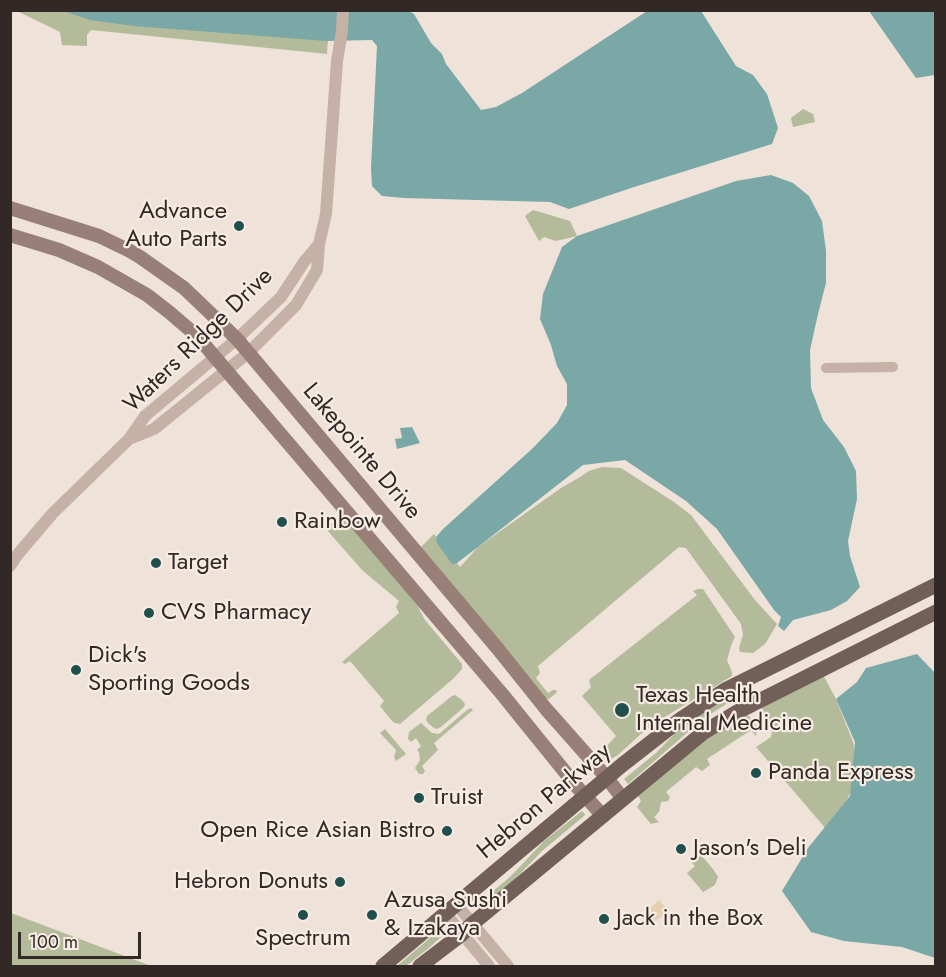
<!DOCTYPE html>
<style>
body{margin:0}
#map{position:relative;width:946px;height:977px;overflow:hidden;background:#eee2d9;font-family:Jost,sans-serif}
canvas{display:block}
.frame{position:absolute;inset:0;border:12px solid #322926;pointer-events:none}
.scale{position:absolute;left:18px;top:932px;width:123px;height:27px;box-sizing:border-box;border:3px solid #322926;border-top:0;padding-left:8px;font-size:18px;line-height:21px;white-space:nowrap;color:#322926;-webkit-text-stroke:4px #f7ece4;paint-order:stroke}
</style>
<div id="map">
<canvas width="946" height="977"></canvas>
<div class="frame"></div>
<div class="scale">100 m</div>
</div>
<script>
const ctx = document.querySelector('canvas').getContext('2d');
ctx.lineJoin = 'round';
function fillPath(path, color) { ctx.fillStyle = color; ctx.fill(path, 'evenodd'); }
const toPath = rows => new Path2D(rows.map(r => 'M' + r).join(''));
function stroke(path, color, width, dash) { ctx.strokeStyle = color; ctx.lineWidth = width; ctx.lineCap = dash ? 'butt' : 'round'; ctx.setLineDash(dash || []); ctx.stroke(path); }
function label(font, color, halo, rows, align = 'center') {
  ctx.font = font + ' Jost,sans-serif'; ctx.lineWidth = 4.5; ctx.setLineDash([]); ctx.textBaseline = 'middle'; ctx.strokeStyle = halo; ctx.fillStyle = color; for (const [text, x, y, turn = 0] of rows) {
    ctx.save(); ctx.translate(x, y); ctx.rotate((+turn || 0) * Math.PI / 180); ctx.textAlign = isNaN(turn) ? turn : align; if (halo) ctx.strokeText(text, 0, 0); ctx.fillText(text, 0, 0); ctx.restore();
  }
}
fillPath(toPath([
 [17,11,330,11,327,54,91,30,87,35,87,46,62,45,60,32],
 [803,109,813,114,815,122,793,127,791,118],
 [533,210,570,221,577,236,556,241,544,237,539,241,525,216],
 [602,467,621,468,674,502,691,515,755,600,777,624,765,644,753,653,740,652,739,648,743,635,741,624,686,548,679,547,538,666,540,673,536,678,539,682,548,693,553,690,556,690,557,692,549,699,544,699,419,549,434,534,460,567,478,547,561,488,580,477,589,471],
 [338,517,345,519,381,561,417,605,425,620,462,664,462,669,454,678,400,724,395,723,392,721,380,706,384,701,350,661,345,664,342,662,399,613,396,607,399,601,362,570,327,530,328,526,335,520,338,521],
 [698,589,703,589,735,637,732,643,727,660,732,672,732,676,663,718,642,733,618,755,606,762,602,762,597,759,600,753,616,736,582,696,591,687,589,680,697,595,693,591],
 [823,675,835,697,852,739,854,746,855,762,852,790,840,812,826,829,756,747,771,737,772,733,762,708,769,702],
 [732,694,735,694,736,698,704,718,628,784,624,779,656,753,684,724],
 [455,695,462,700,465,704,464,707,441,727,437,729,434,728,428,723,426,720,427,716,452,696],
 [471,708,473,710,434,743,438,750,422,766,425,771,423,774,419,774,415,768,420,760,419,752,417,750,421,746,416,738,411,742,408,739,409,732,421,723,432,733,439,734,467,710],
 [744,715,749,716,757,727,756,736,751,730,707,759,710,765,702,771,696,767,666,792,670,797,668,801,661,802,659,812,654,817,659,822,651,824,637,807,641,801,638,795,702,741],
 [385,729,406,754,396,761,394,757,396,750,380,733],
 [582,811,585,814,584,816,542,851,518,876,480,910,477,905,512,875,544,841],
 [701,855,713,869,718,877,715,885,703,892,687,873,695,866,692,863],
 [11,913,151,966,11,966],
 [437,932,440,932,442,936,430,947,406,966,397,966]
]), '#b3bb9a');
fillPath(toPath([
 [659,900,675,918,673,920,662,916,654,922,646,912]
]), '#e7d0b1');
fillPath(toPath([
 [64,11,409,11,414,14,431,43,442,54,446,64,481,110,496,107,522,93,647,11,701,11,736,66,753,75,767,94,778,128,772,144,631,188,569,209,550,202,404,198,382,196,372,186,371,168,377,46,372,40,326,41,134,26,90,20],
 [869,11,935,11,935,75,916,78],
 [771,175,793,183,809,196,822,221,826,251,826,283,818,314,810,350,811,388,823,420,844,447,856,471,857,499,848,541,850,556,860,587,847,601,831,610,793,620,784,631,778,626,781,617,774,610,717,529,686,501,625,460,583,465,478,547,457,563,452,564,437,543,436,537,443,529,533,448,557,423,567,405,567,384,557,366,551,345,540,319,543,294,562,247,577,236,736,181],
 [412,427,420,443,397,449,395,439,402,438,400,428],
 [917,654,935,673,935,958,902,947,844,941,811,932,782,891,808,848,850,796,855,742,836,699,857,682,866,668]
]), '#7aa8a6');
stroke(toPath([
 [826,368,893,367]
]), '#c5b1a6', 10);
stroke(toPath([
 [129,439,154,429,248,353,296,305,317,270,319,244,326,214,337,61,342,31,343,10],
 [10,566,18,554,53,513,129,439,145,416,237,339,281,297,304,262,319,244],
 [457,905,508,966],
 [446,914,489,966]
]), '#c5b1a6', 12);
stroke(toPath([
 [10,208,99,236,130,251,140,257,184,288,206,309,237,339,498,649,546,709,607,778,623,799],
 [10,235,59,250,98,267,147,295,169,312,197,336,502,694,578,788,603,816]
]), '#988078', 14);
stroke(toPath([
 [383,966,622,765,681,719,725,690,936,585],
 [420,966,462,934,472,924,704,732,739,711,936,612]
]), '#725f58', 15);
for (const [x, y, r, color] of [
 [239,226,6,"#204f4d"],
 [282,522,6,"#204f4d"],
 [156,563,6,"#204f4d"],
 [149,613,6,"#204f4d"],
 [76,670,6,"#204f4d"],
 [622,710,8,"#204f4d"],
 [756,773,6,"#204f4d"],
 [419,798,6,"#204f4d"],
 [447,831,6,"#204f4d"],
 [681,849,6,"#204f4d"],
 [340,882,6,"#204f4d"],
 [303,915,6,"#204f4d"],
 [372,915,6,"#204f4d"],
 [604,919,6,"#204f4d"]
]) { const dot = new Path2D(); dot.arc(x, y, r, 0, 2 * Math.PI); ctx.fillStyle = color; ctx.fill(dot); stroke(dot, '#f7ece4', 2); }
label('24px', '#322926', '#f7ece4', [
 ["Advance",227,212,"right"],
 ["Auto Parts",227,240,"right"],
 ["Rainbow",294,522],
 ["Target",168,563],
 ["CVS Pharmacy",161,613],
 ["Dick's",88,656],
 ["Sporting Goods",88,684],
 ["Texas Health",636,696],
 ["Internal Medicine",636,724],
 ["Panda Express",768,773],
 ["Truist",431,798],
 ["Open Rice Asian Bistro",435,831,"right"],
 ["Jason's Deli",693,849],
 ["Hebron Donuts",328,882,"right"],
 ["Azusa Sushi",384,901],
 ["& Izakaya",384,929],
 ["Jack in the Box",616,919],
 ["Spectrum",303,939,"center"]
], 'left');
label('24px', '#322926', '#f7ece4', [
 ["Waters Ridge Drive",199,341,-44],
 ["Lakepointe Drive",361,452,50],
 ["Hebron Parkway",545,802,-40]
]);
</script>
